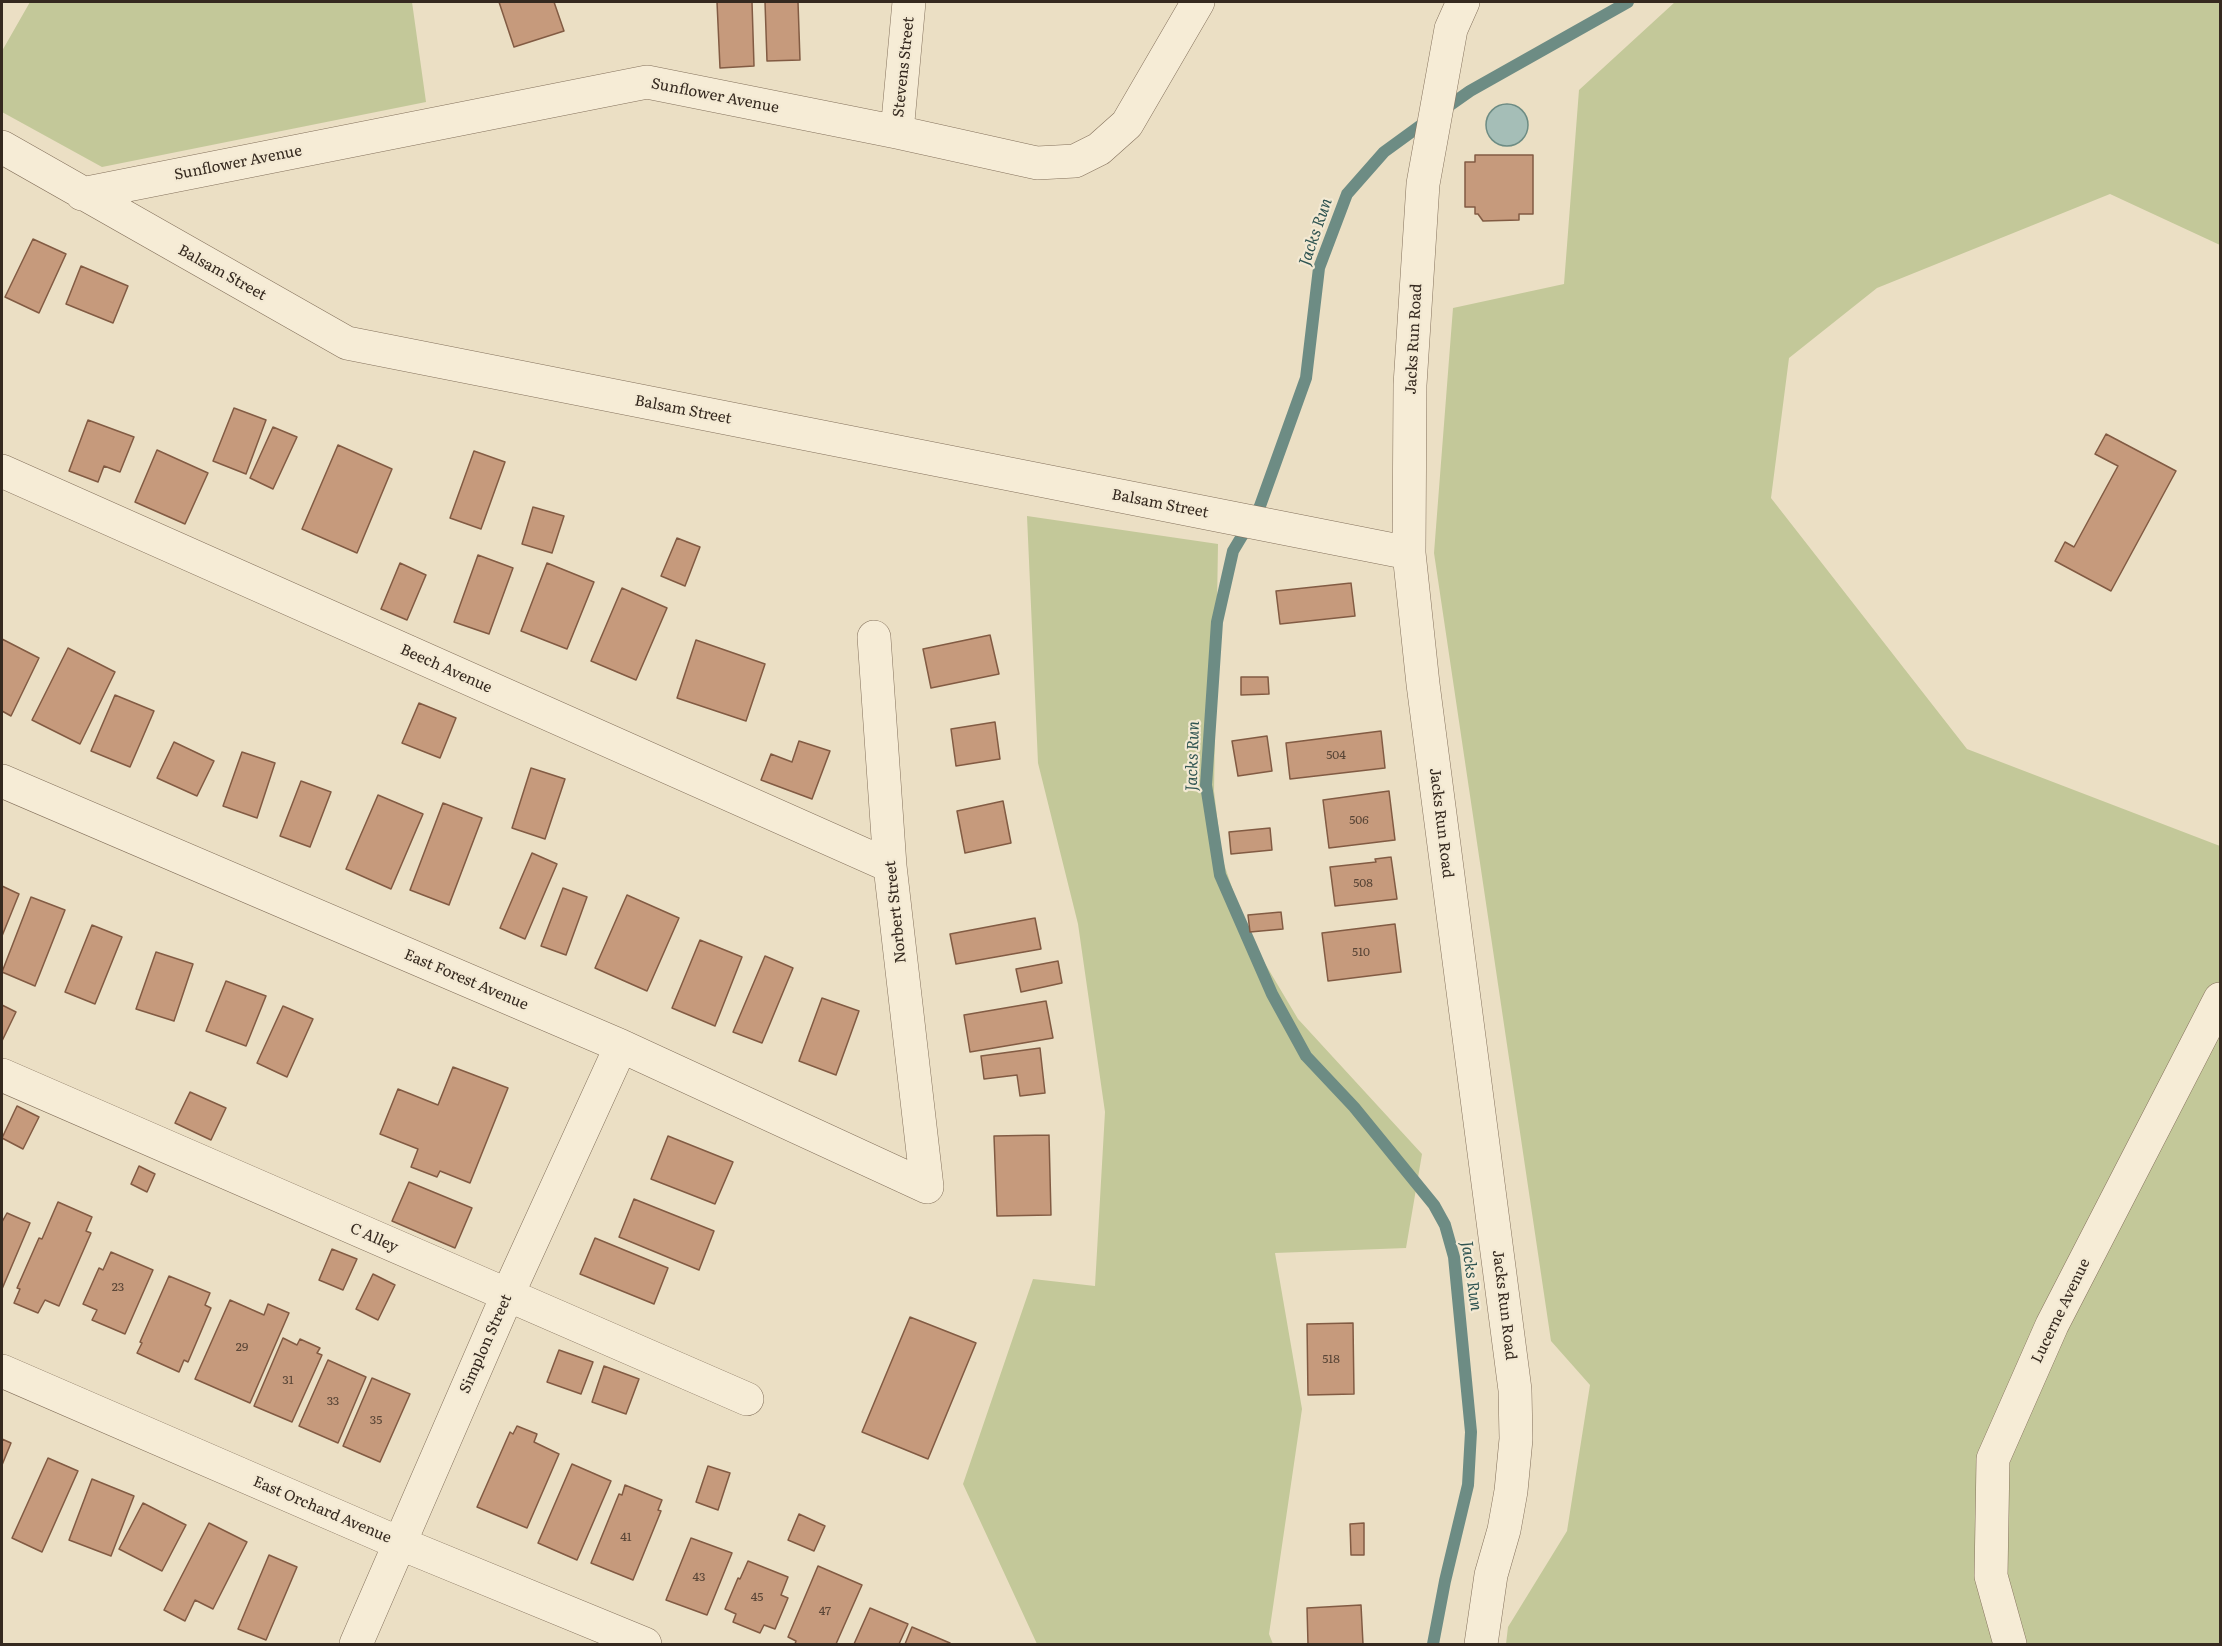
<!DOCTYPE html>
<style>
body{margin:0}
#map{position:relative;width:2222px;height:1646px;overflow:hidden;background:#ebdfc4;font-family:Literata,serif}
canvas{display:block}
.frame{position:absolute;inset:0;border:3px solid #35291f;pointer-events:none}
</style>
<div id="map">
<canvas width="2222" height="1646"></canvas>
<div class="frame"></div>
</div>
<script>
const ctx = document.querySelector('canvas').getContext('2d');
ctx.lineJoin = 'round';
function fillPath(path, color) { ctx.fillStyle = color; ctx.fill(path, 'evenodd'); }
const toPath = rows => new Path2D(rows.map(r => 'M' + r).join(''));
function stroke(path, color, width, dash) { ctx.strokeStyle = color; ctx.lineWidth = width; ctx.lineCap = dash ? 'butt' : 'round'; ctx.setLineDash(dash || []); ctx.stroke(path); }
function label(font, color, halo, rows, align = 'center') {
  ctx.font = font + ' Literata,serif'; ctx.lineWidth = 4.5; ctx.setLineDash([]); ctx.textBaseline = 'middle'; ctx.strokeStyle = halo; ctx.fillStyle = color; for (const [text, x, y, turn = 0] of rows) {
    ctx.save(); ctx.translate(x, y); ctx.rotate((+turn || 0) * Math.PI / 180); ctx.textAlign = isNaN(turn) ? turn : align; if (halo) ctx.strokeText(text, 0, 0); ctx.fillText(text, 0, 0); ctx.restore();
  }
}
fillPath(toPath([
 [30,2,412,2,426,102,102,167,2,112,2,51],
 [1675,2,2220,2,2220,245,2110,194,1877,288,1789,358,1771,498,1967,749,2220,846,2220,1644,1506,1644,1508,1627,1567,1531,1590,1385,1551,1341,1434,553,1453,308,1564,284,1579,90],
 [1027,516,1218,544,1214,791,1222,858,1248,935,1298,1019,1422,1154,1406,1248,1275,1253,1302,1409,1269,1634,1273,1644,1037,1644,963,1484,1033,1279,1095,1286,1105,1112,1078,924,1038,763]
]), '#c3c899');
const water = toPath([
 '1486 125a21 21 0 1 1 42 0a21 21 0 1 1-42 0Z'
]);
fillPath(water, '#a5beb7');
stroke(water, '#6d8c84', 1.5);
stroke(toPath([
 [1443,110,1470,91,1628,2],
 [1428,120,1384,152,1347,194,1319,268,1306,378,1260,506,1233,551,1217,622,1206,785,1220,875,1272,994,1306,1056,1354,1107,1434,1205,1445,1225,1454,1257,1471,1432,1468,1485,1445,1581,1433,1644]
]), '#6d8c84', 12);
const building = toPath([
 [499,2,554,2,564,31,514,47,499,2],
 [717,2,752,2,754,66,720,68,717,2],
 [765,2,798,2,800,60,767,61,765,2],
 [1475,155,1533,155,1533,214,1519,214,1519,220,1483,221,1478,214,1475,214,1475,207,1465,207,1465,162,1475,162,1475,155],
 [33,239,66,254,39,313,5,297,33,239],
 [81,266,128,286,113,323,66,304,81,266],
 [234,408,266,420,246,474,213,461,234,408],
 [88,420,134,437,120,472,104,466,98,482,69,471,88,420],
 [273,427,297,437,273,489,250,478,273,427],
 [2106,434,2176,471,2111,591,2055,561,2065,542,2074,547,2118,466,2095,454,2106,434],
 [338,445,392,469,357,553,302,529,338,445],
 [157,450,208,473,185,524,135,502,157,450],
 [474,451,505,462,481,529,450,518,474,451],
 [533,507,564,516,552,553,522,544,533,507],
 [677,538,700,547,685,586,661,576,677,538],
 [478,555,513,568,489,634,454,622,478,555],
 [400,563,426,575,407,620,381,609,400,563],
 [547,563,594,582,567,649,521,631,547,563],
 [1351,583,1355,616,1280,624,1276,591,1351,583],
 [622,588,667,608,636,680,591,661,622,588],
 [990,635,999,674,931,688,923,649,990,635],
 [2,639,39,658,11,716,2,711,2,639],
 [696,640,765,664,746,721,677,698,696,640],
 [68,648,115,672,80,744,32,720,68,648],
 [1241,677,1268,677,1269,694,1241,695,1241,677],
 [115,695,154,711,130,767,91,751,115,695],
 [419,703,456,718,440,758,402,743,419,703],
 [995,722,1000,759,956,766,951,729,995,722],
 [1381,731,1385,768,1290,779,1286,743,1381,731],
 [1267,736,1272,771,1238,776,1232,741,1267,736],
 [799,741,830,751,812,799,761,780,771,754,792,762,799,741],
 [174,742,214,761,197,796,157,778,174,742],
 [242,752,275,763,257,818,223,806,242,752],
 [531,768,565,779,545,839,512,828,531,768],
 [301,781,331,792,310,847,280,836,301,781],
 [1389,791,1395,840,1329,848,1323,800,1389,791],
 [378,795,423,814,391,889,346,869,378,795],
 [1003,801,1011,843,965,853,957,811,1003,801],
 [443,803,482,818,449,905,410,890,443,803],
 [1270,828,1272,850,1231,854,1229,832,1270,828],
 [532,853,557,864,525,939,500,928,532,853],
 [1391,857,1397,899,1335,906,1330,867,1376,862,1375,859,1391,857],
 [2,886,19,894,2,936,2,886],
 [563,888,587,897,566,955,541,946,563,888],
 [627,895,679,918,647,991,595,968,627,895],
 [31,897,65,910,35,986,2,972,31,897],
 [1281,912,1283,929,1250,932,1248,915,1281,912],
 [1035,918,1041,949,956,964,950,934,1035,918],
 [1395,924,1401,972,1328,981,1322,933,1395,924],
 [92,925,122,937,95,1004,65,992,92,925],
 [700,940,742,957,715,1026,672,1008,700,940],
 [156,952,193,964,174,1021,136,1009,156,952],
 [765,956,793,968,762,1043,733,1032,765,956],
 [1058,961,1062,983,1021,992,1016,969,1058,961],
 [226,981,266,996,246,1046,206,1031,226,981],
 [822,998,859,1011,836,1075,799,1061,822,998],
 [1046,1001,1053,1038,970,1052,964,1015,1046,1001],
 [2,1005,16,1012,2,1041,2,1005],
 [283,1006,313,1019,287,1077,257,1063,283,1006],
 [1040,1048,1045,1093,1020,1096,1017,1075,984,1079,981,1056,1040,1048],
 [453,1067,508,1088,470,1183,440,1171,437,1177,411,1167,418,1149,380,1134,398,1089,438,1105,453,1067],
 [190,1092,226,1108,211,1140,175,1123,190,1092],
 [17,1106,39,1117,23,1149,2,1138,17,1106],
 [1049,1135,1051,1215,997,1216,994,1136,1049,1135],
 [668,1136,733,1162,715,1204,651,1179,668,1136],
 [139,1166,155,1174,147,1192,131,1184,139,1166],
 [409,1182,472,1208,455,1248,392,1221,409,1182],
 [634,1199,714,1231,699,1270,619,1237,634,1199],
 [58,1202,92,1217,86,1231,91,1233,59,1306,45,1300,38,1313,14,1303,20,1289,17,1288,39,1238,42,1239,58,1202],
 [7,1213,30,1223,2,1289,2,1222,7,1213],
 [595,1238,668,1268,654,1304,580,1274,595,1238],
 [332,1249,357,1259,343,1290,319,1280,332,1249],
 [111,1252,153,1270,125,1334,92,1320,97,1310,83,1304,99,1268,103,1270,111,1252],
 [373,1274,395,1285,378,1320,356,1309,373,1274],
 [169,1276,210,1293,205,1305,211,1308,188,1362,184,1360,179,1372,137,1353,142,1343,140,1342,169,1276],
 [230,1300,264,1315,268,1304,289,1313,250,1403,195,1379,230,1300],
 [910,1317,976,1343,928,1459,862,1432,910,1317],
 [1353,1323,1354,1394,1308,1395,1307,1324,1353,1323],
 [283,1338,297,1345,300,1339,320,1348,317,1353,322,1355,292,1422,254,1406,283,1338],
 [559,1350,593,1362,581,1394,547,1382,559,1350],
 [328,1360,366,1377,338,1443,299,1426,328,1360],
 [604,1366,639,1379,626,1414,592,1402,604,1366],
 [372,1378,410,1394,380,1462,343,1446,372,1378],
 [517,1426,537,1434,534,1442,559,1454,527,1528,477,1507,510,1432,513,1434,517,1426],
 [2,1439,11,1443,2,1465,2,1439],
 [48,1458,78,1471,42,1552,12,1538,48,1458],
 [572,1464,611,1481,577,1560,538,1543,572,1464],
 [708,1466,730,1473,718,1510,696,1502,708,1466],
 [92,1479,134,1496,111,1556,69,1540,92,1479],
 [625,1485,662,1500,658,1510,661,1511,633,1580,591,1563,619,1494,622,1495,625,1485],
 [143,1503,186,1525,162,1571,119,1549,143,1503],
 [799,1514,825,1526,814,1551,788,1540,799,1514],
 [209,1523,247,1542,213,1609,195,1600,185,1621,164,1610,209,1523],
 [1364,1523,1364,1555,1351,1555,1350,1524,1364,1523],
 [691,1538,732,1553,707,1615,666,1600,691,1538],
 [269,1555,297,1567,266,1640,238,1629,269,1555],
 [748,1561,788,1577,781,1595,788,1598,775,1629,764,1625,760,1633,733,1622,736,1614,725,1609,738,1578,740,1579,748,1561],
 [818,1566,862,1585,836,1644,795,1644,796,1641,788,1637,818,1566],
 [1361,1605,1363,1644,1308,1644,1307,1608,1361,1605],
 [870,1608,908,1624,899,1644,854,1644,870,1608],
 [912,1627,950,1643,950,1644,905,1644,912,1627]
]);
fillPath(building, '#c69a7c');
stroke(building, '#825b43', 1.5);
const minor = toPath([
 [1463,2,1451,29,1423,184,1410,385,1409,553,1423,684,1515,1390,1516,1439,1511,1491,1504,1530,1491,1575,1481,1644],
 [897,132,909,2],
 [2,147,347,343,1409,553],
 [82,194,647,82,897,132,1037,163,1075,161,1099,149,1127,124,1198,2],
 [2,471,890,866],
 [874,637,890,866,927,1187],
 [2,781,621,1046,927,1187],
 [2,1075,747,1399],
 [2,1371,399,1543,645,1644],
 [356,1644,507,1296,621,1046],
 [2010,1644,1991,1576,1993,1459,2052,1325,2220,999]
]);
stroke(minor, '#84715c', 34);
stroke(minor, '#f6ecd6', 33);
label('12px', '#594536', null, [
 ["504",1336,755],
 ["506",1359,820],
 ["508",1363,883],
 ["510",1361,952],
 ["23",118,1287],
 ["29",242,1347],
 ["518",1331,1359],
 ["31",288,1380],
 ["33",333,1401],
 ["35",376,1420],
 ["41",626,1537],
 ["43",699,1577],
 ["45",757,1597],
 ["47",825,1611]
]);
label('15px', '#35291f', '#f3e9d3', [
 ["Stevens Street",904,67,-84],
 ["Sunflower Avenue",715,96,11],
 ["Sunflower Avenue",238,163,-11],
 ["Balsam Street",222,273,29],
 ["Jacks Run Road",1414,339,-87],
 ["Balsam Street",683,410,11],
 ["Balsam Street",1160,504,11],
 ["Beech Avenue",446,669,24],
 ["Jacks Run Road",1441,823,83],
 ["Norbert Street",896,912,-96],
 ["East Forest Avenue",466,980,23],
 ["C Alley",374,1238,24],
 ["Jacks Run Road",1504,1305,83],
 ["Lucerne Avenue",2061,1311,-64],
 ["Simplon Street",486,1344,-66],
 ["East Orchard Avenue",322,1510,23]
]);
label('italic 16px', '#2f5451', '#f3e9d3', [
 ["Jacks Run",1316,232,-71],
 ["Jacks Run",1193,756,-88],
 ["Jacks Run",1471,1276,82]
]);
</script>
